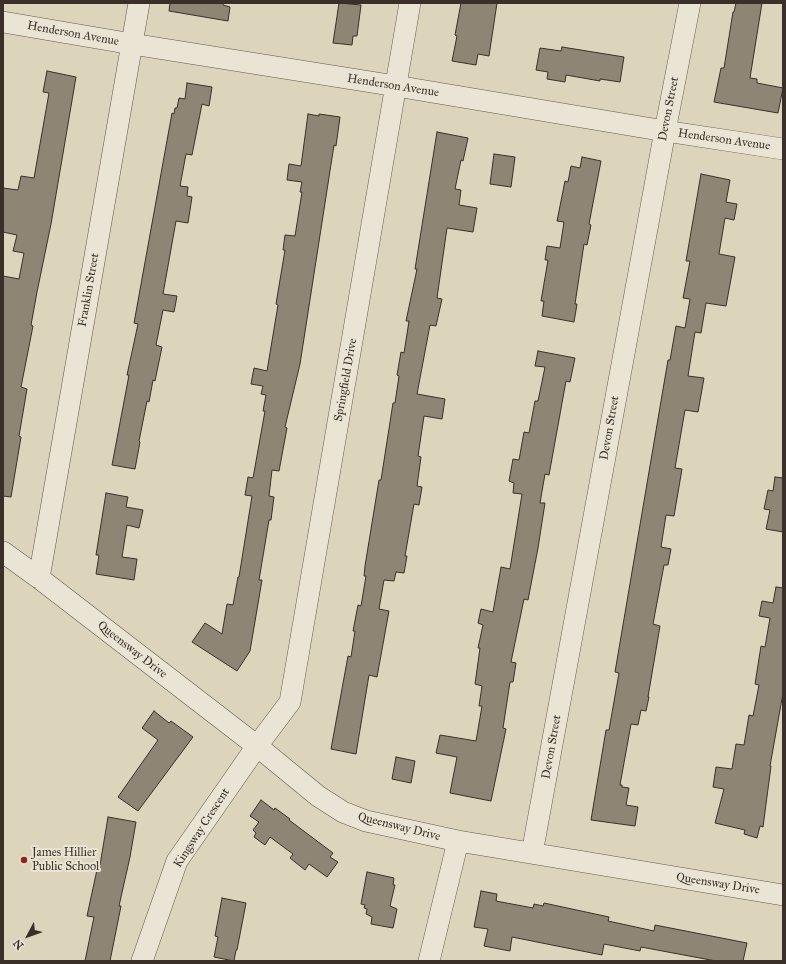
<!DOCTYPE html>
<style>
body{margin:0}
#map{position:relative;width:786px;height:964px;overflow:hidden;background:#ddd5bb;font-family:"IM FELL Great Primer",serif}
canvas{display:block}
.frame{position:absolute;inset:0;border:4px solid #3b2f29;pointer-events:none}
.north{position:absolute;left:8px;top:916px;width:40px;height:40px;-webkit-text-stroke:3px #e9e4d3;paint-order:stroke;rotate:229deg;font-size:11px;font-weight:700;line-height:16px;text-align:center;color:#3b2f29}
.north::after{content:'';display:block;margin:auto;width:14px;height:18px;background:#3b2f29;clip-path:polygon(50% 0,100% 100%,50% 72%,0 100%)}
</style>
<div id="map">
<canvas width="786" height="964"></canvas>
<div class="frame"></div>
<div class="north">N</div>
</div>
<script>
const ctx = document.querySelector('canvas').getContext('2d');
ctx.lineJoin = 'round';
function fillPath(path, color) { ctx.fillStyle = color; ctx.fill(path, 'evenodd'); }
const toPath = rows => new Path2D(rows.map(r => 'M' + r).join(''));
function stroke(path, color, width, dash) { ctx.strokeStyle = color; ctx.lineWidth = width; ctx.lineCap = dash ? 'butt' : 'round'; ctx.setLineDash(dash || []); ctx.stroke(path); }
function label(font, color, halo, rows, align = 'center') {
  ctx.font = font + ' "IM FELL Great Primer",serif'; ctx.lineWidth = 4; ctx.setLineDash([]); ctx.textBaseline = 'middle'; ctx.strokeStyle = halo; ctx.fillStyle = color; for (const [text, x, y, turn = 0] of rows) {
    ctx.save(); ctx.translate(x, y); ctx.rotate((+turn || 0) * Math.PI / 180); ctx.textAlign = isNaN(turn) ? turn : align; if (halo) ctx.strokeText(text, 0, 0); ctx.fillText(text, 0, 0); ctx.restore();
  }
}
const building = toPath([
 [170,3,223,3,223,5,230,7,228,21,169,11,170,3],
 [339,3,361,5,357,36,353,36,352,45,333,43,339,3],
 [461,3,497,3,489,56,478,54,476,65,452,61,457,36,455,35,461,3],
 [736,3,762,3,750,78,757,79,757,83,783,88,778,113,714,102,721,68,724,68,733,12,734,12,736,3],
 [562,47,624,57,620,82,600,79,600,81,566,75,565,82,547,79,548,72,536,70,540,48,561,51,562,47],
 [47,71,76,77,51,224,37,292,31,325,33,326,21,387,27,389,19,436,21,437,11,497,3,496,3,276,19,279,24,253,13,251,17,235,3,232,3,188,18,190,21,176,34,178,49,93,43,92,47,71],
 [187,83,212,87,209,106,202,104,192,155,186,154,180,186,188,187,187,196,192,197,188,223,176,221,163,294,177,296,174,312,163,310,156,345,162,347,155,381,153,380,149,402,147,401,139,441,140,442,135,469,112,465,129,375,127,375,138,324,134,323,172,113,174,114,175,108,177,108,179,98,185,99,187,83],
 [308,114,319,116,319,114,340,117,336,146,334,145,300,364,285,427,287,428,279,471,272,470,269,496,274,497,271,520,269,520,259,580,262,580,250,651,237,671,192,642,205,623,222,634,227,604,233,605,238,577,239,577,252,496,245,495,248,477,253,478,265,411,263,411,266,395,261,394,263,386,251,384,254,368,267,371,278,305,276,304,285,250,283,250,285,235,295,236,302,192,300,192,302,182,287,180,289,164,301,166,308,114],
 [437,132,468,138,463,161,461,160,455,189,461,190,459,205,477,208,473,232,447,228,437,298,442,299,436,326,430,325,417,394,445,399,442,419,424,416,418,456,421,457,417,486,422,487,419,505,414,504,405,556,407,556,404,573,396,572,394,581,384,580,379,609,389,611,377,677,369,675,356,754,331,749,348,656,351,657,355,631,353,631,358,605,361,606,366,576,364,576,365,566,379,480,381,480,393,403,395,403,399,376,397,375,401,352,404,353,409,321,406,321,417,269,415,269,437,132],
 [494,154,515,157,511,187,490,184,494,154],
 [582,157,601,161,589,224,591,225,587,245,584,244,575,304,577,304,574,322,542,316,544,301,541,301,548,260,545,260,547,246,560,248,564,222,557,221,565,181,568,182,571,166,580,168,582,157],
 [701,174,730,180,726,202,737,204,734,220,725,218,719,254,735,257,726,306,706,303,701,333,695,332,688,376,704,378,698,412,685,410,675,468,682,469,674,516,666,515,661,547,671,549,668,565,664,565,653,624,660,626,648,697,649,697,646,711,641,710,638,725,631,724,620,785,622,785,622,787,629,788,626,805,638,807,635,826,591,820,606,730,609,730,619,673,615,672,668,360,670,360,676,326,685,328,690,299,683,298,690,261,686,261,701,174],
 [538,351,575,358,570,382,566,381,549,475,545,474,540,503,545,503,538,548,528,600,524,599,511,662,516,663,513,682,510,682,503,728,506,729,491,801,450,793,457,757,436,753,440,735,476,741,482,706,479,706,482,686,475,684,480,648,478,648,483,625,478,623,481,609,493,612,501,567,510,569,522,494,513,493,514,483,509,481,513,459,519,460,524,432,529,433,535,401,538,401,545,367,535,366,538,351],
 [775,477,783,478,783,532,766,529,770,510,764,509,768,490,773,491,775,477],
 [106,493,128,497,126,507,143,510,139,528,127,525,122,557,137,559,134,580,96,574,99,555,96,555,106,493],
 [776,587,783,588,783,693,770,766,771,766,763,827,760,826,757,838,744,834,745,830,715,823,724,789,713,787,716,767,732,769,736,744,744,745,749,715,753,716,759,685,755,684,761,646,765,647,770,618,759,616,762,601,773,603,776,587],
 [154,711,169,723,171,721,193,737,138,811,118,797,158,740,142,728,154,711],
 [396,757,415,761,411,783,392,779,396,757],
 [261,800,274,810,275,808,290,819,289,820,333,853,330,857,338,862,327,877,309,864,305,870,290,858,293,854,270,837,265,845,254,837,256,833,253,830,259,822,250,816,261,800],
 [108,817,136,822,130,857,119,906,121,906,110,961,85,961,94,917,87,916,98,865,100,865,108,817],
 [367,872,394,878,393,885,395,885,390,906,397,909,393,928,371,924,372,917,366,914,367,909,364,908,365,905,361,904,367,872],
 [481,891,497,894,496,901,533,908,534,904,543,906,544,903,609,917,608,921,654,931,655,925,747,943,743,961,716,961,641,947,640,951,604,944,602,955,512,937,510,951,484,946,488,929,474,927,481,891],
 [222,898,246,903,237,950,236,950,234,961,214,957,218,937,215,936,222,898]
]);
fillPath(building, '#8f8575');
stroke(building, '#3b2f29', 1);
const street = toPath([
 [3,22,132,44,396,86,665,131,783,149],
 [3,552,39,578,257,746,318,796,343,812,366,821,458,841,783,895],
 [39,578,139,3],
 [532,853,665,131,690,3],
 [142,961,177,861,257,746,290,702,410,3],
 [429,961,458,841]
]);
stroke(street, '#64584e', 22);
stroke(street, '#e9e4d3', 21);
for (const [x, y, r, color] of [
 [24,860,4,"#8f2418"]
]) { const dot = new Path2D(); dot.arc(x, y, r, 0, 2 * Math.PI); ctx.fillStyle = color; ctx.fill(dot); stroke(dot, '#e9e4d3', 1.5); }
label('12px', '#3b2f29', '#e9e4d3', [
 ["Henderson Avenue",73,34,10],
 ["Henderson Avenue",393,86,9],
 ["Devon Street",669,109,-79],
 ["Henderson Avenue",724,140,8],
 ["Franklin Street",89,290,-80],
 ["Springfield Drive",346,380,-80],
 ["Devon Street",610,428,-80],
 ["Queensway Drive",132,650,38],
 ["Devon Street",552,747,-80],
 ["Queensway Drive",399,827,14],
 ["Kingsway Crescent",202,828,-57],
 ["Queensway Drive",718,884,9]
]);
label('12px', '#3b2f29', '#e9e4d3', [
 ["James Hillier",32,853],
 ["Public School",32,867]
], 'left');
</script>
